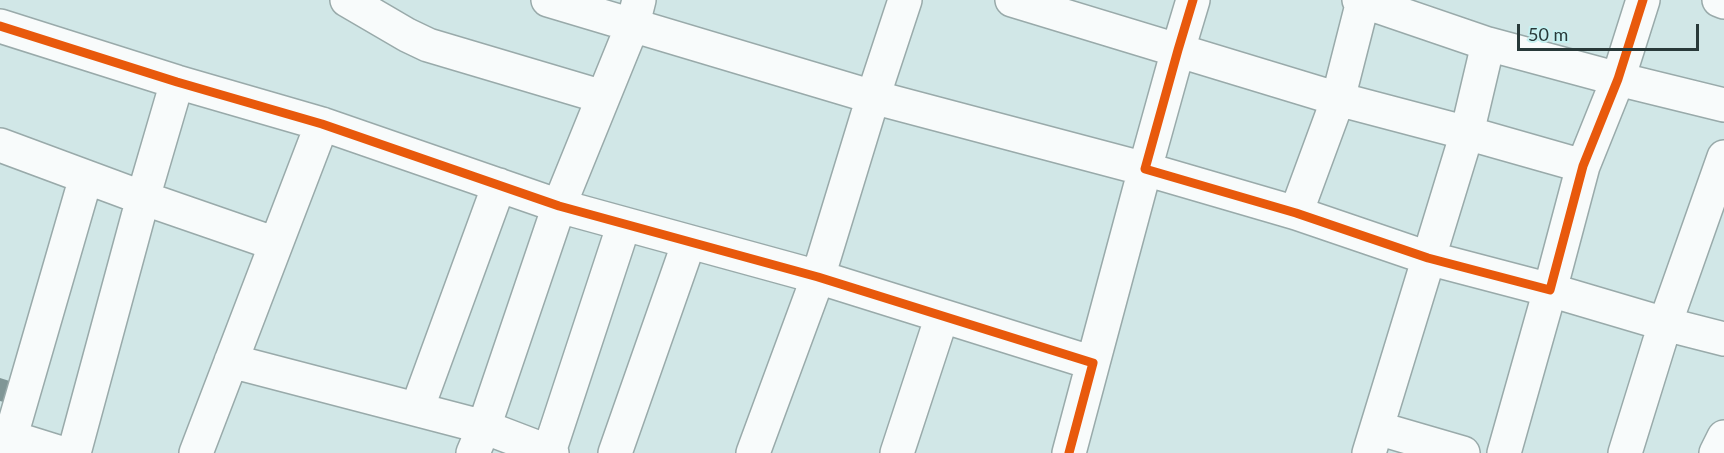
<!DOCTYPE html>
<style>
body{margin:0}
#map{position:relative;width:1724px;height:453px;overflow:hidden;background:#d1e7e7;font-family:Lato,sans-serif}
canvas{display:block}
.scale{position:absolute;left:1517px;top:24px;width:182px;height:27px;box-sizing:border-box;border:3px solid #283939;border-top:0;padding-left:8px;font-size:18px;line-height:21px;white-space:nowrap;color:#283939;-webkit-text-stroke:4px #c7f1f1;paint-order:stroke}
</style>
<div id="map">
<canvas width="1724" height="453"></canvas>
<div class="scale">50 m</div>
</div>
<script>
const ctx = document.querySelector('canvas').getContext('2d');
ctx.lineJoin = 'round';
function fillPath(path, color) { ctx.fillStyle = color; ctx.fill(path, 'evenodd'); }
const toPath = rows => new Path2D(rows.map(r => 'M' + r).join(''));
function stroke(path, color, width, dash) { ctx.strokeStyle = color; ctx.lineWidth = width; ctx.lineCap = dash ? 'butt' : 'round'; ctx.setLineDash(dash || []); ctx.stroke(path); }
fillPath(toPath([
 [0,378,16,383,10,404,0,401]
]), '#809696');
const minor = toPath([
 [347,0,407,35,428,45,603,97],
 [548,0,873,97,1145,169,1093,363],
 [1012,0,1338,99,1467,133,1583,166],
 [1193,0,1178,50,1145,169,1296,213,1428,258,1550,290,1583,166,1618,79,1643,0],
 [1359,0,1488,44,1618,79,1724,105],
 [1719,0,1724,2],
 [0,26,177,82,322,124,559,206,818,277,1093,363,1069,453],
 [0,145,143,198,276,244],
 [1296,213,1338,99,1363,1],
 [231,361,484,427,552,453],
 [417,409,499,185],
 [1377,428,1463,453],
 [0,434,61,453],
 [549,452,624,224],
 [6,453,86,177],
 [74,453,143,198,177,82],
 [196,453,322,124],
 [473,453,484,427,559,206,633,24,639,0],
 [615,453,689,242],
 [753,453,818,277,873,97,905,0],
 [897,453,942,316],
 [1369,453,1467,133,1488,44],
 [1504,453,1550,290,1665,324,1724,339],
 [1625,453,1665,324,1724,157],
 [1716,453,1724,437]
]);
stroke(minor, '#9aa', 36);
stroke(minor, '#f8fbfb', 33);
stroke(toPath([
 [1193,0,1178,50,1145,169,1296,213,1428,258,1550,290,1583,166,1618,79,1643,0],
 [0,26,177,82,322,124,559,206,818,277,1093,363,1069,453]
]), '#e8590c', 9);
</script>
